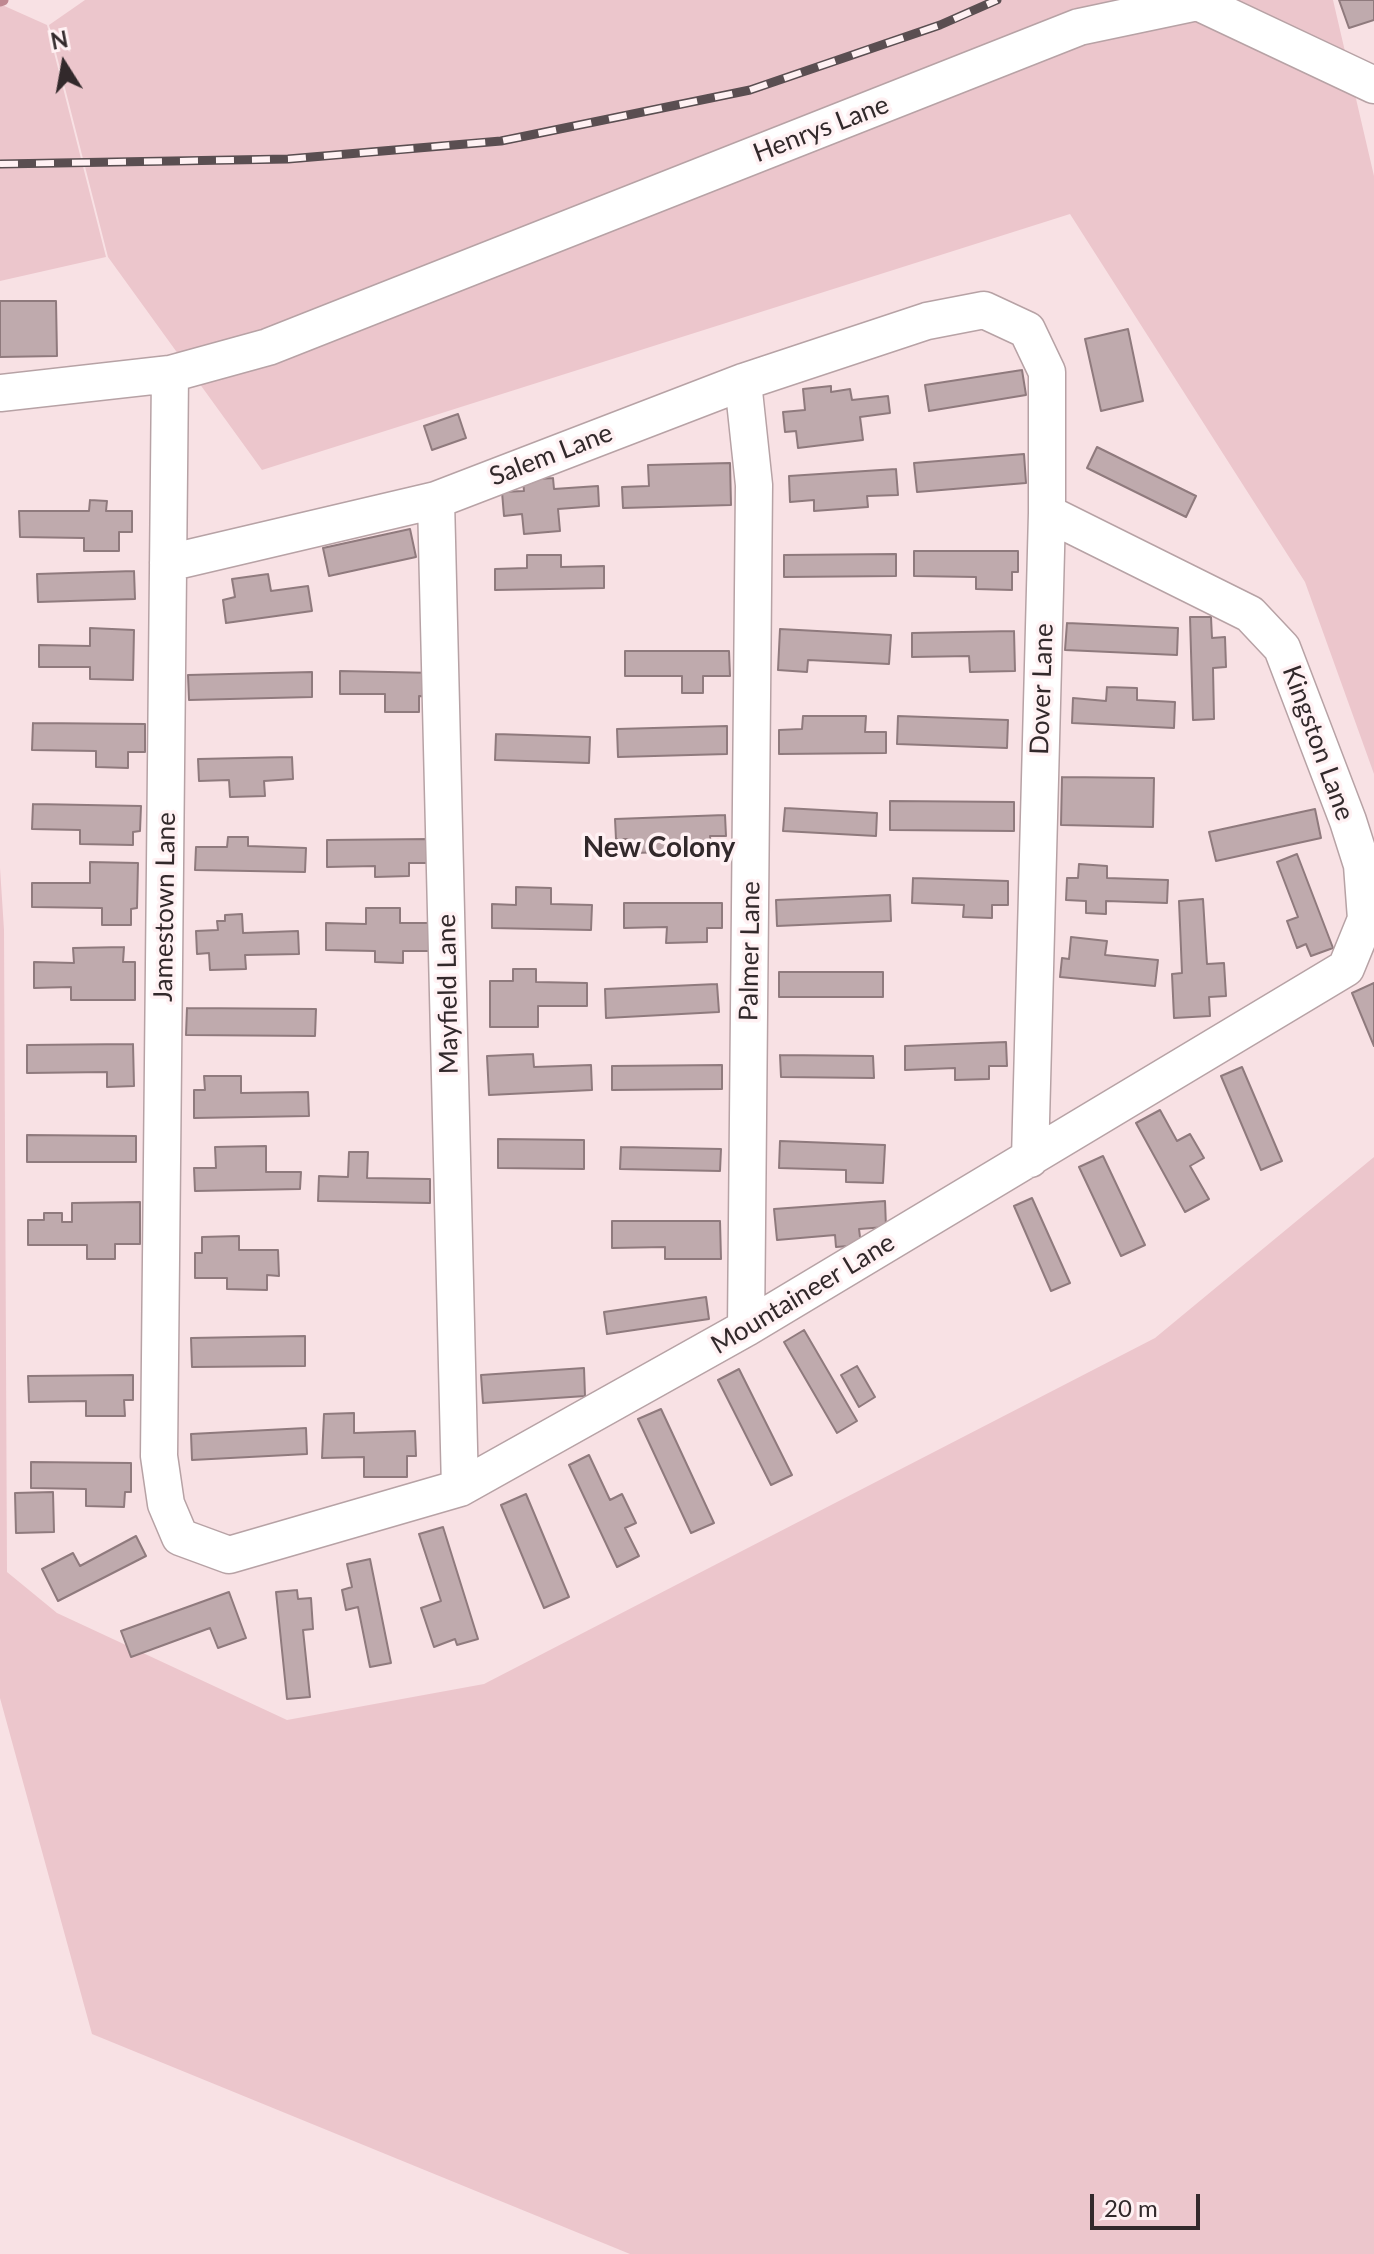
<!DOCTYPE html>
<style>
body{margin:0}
#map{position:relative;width:1374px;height:2254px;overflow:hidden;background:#f8e1e4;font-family:Lato,sans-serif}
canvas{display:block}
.north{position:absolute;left:24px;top:24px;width:80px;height:80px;-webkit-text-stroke:6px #fff1f3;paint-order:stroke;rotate:349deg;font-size:22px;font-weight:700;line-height:32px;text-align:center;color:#32292b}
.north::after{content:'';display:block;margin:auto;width:28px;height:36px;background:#32292b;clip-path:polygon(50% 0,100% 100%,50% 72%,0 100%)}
.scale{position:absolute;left:1090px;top:2194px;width:110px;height:36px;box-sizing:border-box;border:4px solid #32292b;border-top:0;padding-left:10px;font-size:24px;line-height:28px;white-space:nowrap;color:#32292b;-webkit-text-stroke:6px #fff1f3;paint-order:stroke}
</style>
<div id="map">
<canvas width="1374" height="2254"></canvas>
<div class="north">N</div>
<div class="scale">20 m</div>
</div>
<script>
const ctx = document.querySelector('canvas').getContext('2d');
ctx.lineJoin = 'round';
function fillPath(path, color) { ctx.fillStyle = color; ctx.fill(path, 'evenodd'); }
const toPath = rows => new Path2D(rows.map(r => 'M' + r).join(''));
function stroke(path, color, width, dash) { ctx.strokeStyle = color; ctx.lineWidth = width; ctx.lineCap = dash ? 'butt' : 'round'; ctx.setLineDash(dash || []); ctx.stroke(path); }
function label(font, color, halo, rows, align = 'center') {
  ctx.font = font + ' Lato,sans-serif'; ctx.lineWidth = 7; ctx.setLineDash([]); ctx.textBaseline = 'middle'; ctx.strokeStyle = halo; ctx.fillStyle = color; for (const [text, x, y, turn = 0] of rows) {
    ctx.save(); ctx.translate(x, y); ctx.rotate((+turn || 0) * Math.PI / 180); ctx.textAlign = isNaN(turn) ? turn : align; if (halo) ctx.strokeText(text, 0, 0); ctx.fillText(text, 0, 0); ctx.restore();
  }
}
fillPath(toPath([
 [85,0,1333,0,1374,176,1374,774,1305,582,1070,214,262,470,108,257,49,25],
 [0,4,47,25,106,257,0,281],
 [0,868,4,930,7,1572,57,1613,287,1720,484,1684,1155,1338,1374,1157,1374,2254,630,2254,92,2034,0,1698]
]), '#ecc6cc');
stroke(toPath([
 [0,1,3,0]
]), '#bf8891', 11);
const building = toPath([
 [1339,0,1374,0,1374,20,1349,28,1339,0],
 [0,301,56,301,57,356,0,357,0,301],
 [1128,329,1143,401,1101,411,1085,339,1128,329],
 [1022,370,1026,395,929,411,925,385,1022,370],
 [831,386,831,392,850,389,852,400,888,396,890,413,860,417,863,440,798,448,796,431,785,432,783,412,805,410,803,389,831,386],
 [458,414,466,438,432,450,424,426,458,414],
 [1097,447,1196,496,1186,517,1087,468,1097,447],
 [1024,454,1026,483,917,492,914,463,1024,454],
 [730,463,731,505,623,508,622,487,649,486,648,465,730,463],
 [896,469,898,495,867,496,868,507,814,511,814,500,790,502,789,476,896,469],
 [553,478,554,489,598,486,599,506,558,509,560,531,524,534,522,514,504,516,502,492,524,491,523,480,553,478],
 [90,500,107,501,106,511,132,511,132,532,119,532,119,551,84,551,84,538,20,537,19,511,89,511,90,500],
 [410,529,416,557,329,576,323,548,410,529],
 [914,551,1018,551,1018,572,1012,572,1012,590,976,589,976,577,914,576,914,551],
 [896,554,896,576,784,577,784,555,896,554],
 [527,555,561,555,561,567,604,566,604,588,495,590,495,569,527,568,527,555],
 [134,571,135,599,38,602,37,574,134,571],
 [268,574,271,591,308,586,312,611,226,623,223,600,235,597,232,579,268,574],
 [1190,617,1211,617,1212,638,1225,637,1226,667,1213,668,1214,719,1193,720,1190,617],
 [1067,623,1178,628,1177,655,1065,650,1067,623],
 [90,628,134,630,133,680,90,679,90,667,39,667,39,645,90,646,90,628],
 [780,629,891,635,889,664,808,660,807,672,778,670,780,629],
 [1014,631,1015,671,970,672,969,656,912,657,912,633,1014,631],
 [625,651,729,651,730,676,703,676,703,693,682,693,682,676,625,676,625,651],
 [340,671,437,673,436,697,419,696,419,712,385,712,385,694,340,694,340,671],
 [312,672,312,697,189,700,188,675,312,672],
 [1107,687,1137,688,1137,700,1175,702,1174,728,1072,723,1073,698,1106,701,1107,687],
 [803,716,866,716,865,732,886,732,886,753,779,754,779,730,802,729,803,716],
 [898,716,1008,720,1007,748,897,744,898,716],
 [33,723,145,724,145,752,128,752,128,768,96,767,96,751,32,750,33,723],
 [727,726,727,754,618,757,617,729,727,726],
 [496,734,590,737,589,763,495,760,496,734],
 [292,757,293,779,264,781,265,796,230,797,229,780,199,781,198,759,292,757],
 [1062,777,1154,778,1153,827,1061,825,1062,777],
 [890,801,1014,802,1014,831,890,830,890,801],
 [33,804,141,806,140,831,133,832,133,845,80,844,80,830,32,829,33,804],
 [785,808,877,813,876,836,783,831,785,808],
 [1315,809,1321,838,1216,861,1209,832,1315,809],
 [725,815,726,836,710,836,711,851,631,853,630,839,616,839,615,819,725,815],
 [228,837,248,837,248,846,306,848,305,872,195,870,196,847,227,847,228,837],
 [432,839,432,863,409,863,409,876,375,877,375,866,327,867,327,840,432,839],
 [1297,854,1333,948,1311,956,1306,944,1297,948,1287,921,1298,917,1277,862,1297,854],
 [90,862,138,863,137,908,131,909,131,925,102,925,102,908,32,907,32,883,90,883,90,862],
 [1079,864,1107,866,1107,878,1168,880,1167,903,1106,901,1106,914,1086,913,1086,901,1066,900,1067,878,1078,878,1079,864],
 [913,878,1008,881,1008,905,992,905,992,918,963,917,964,905,912,903,913,878],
 [516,887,551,888,551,904,592,905,591,930,492,928,492,904,516,905,516,887],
 [890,895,891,921,777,926,776,900,890,895],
 [1203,899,1207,964,1224,963,1226,996,1209,997,1210,1016,1174,1018,1172,974,1182,973,1179,901,1203,899],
 [624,903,722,903,722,928,707,928,707,942,666,943,667,927,624,928,624,903],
 [366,908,400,908,400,923,429,923,429,951,403,951,403,963,375,962,375,951,326,950,326,923,366,924,366,908],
 [242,914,243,933,298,931,299,954,245,955,246,969,210,970,209,953,197,954,196,931,218,930,217,921,225,921,225,915,242,914],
 [1071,937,1107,941,1105,955,1158,960,1155,986,1060,977,1062,958,1069,959,1071,937],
 [124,947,123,962,135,962,135,1000,71,1000,71,987,34,988,34,962,74,963,73,948,124,947],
 [513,969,536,969,536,982,587,983,587,1006,538,1006,538,1027,490,1027,490,981,513,981,513,969],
 [779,972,883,972,883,997,779,997,779,972],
 [1374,983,1374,1046,1352,993,1374,983],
 [717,984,719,1012,606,1018,605,989,717,984],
 [187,1008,316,1009,315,1036,186,1035,187,1008],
 [1006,1042,1007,1066,989,1066,989,1079,955,1080,955,1068,905,1070,905,1046,1006,1042],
 [133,1044,134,1086,107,1087,107,1072,27,1073,27,1045,133,1044],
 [533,1054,534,1067,591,1065,592,1090,489,1095,487,1056,533,1054],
 [780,1055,873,1056,874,1078,781,1077,780,1055],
 [722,1065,722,1089,612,1090,612,1066,722,1065],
 [1242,1067,1282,1161,1261,1170,1221,1076,1242,1067],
 [204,1076,241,1076,241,1093,308,1092,309,1116,194,1118,194,1090,205,1090,204,1076],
 [1160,1110,1177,1141,1190,1134,1204,1158,1190,1166,1209,1199,1185,1212,1136,1123,1160,1110],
 [27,1135,136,1136,136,1162,27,1162,27,1135],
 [498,1139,584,1140,584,1169,498,1168,498,1139],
 [780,1141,885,1145,883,1183,846,1182,846,1170,779,1168,780,1141],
 [266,1146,266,1172,301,1172,300,1189,195,1191,194,1168,216,1168,215,1147,266,1146],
 [621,1147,721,1149,720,1171,620,1169,621,1147],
 [349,1152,368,1152,367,1178,430,1179,430,1203,318,1201,319,1176,348,1177,349,1152],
 [1103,1156,1145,1245,1121,1256,1079,1167,1103,1156],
 [1032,1198,1070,1283,1051,1291,1014,1206,1032,1198],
 [885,1201,886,1227,859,1229,861,1245,836,1247,835,1235,777,1240,774,1209,885,1201],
 [140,1202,140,1244,115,1244,115,1259,87,1259,87,1245,28,1245,28,1220,44,1220,44,1213,62,1213,62,1222,72,1222,72,1203,140,1202],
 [612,1221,720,1221,721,1259,665,1259,665,1247,612,1248,612,1221],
 [239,1236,239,1250,278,1250,279,1276,267,1275,267,1290,227,1289,227,1278,195,1278,195,1253,202,1253,202,1237,239,1236],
 [706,1297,709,1319,607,1334,604,1312,706,1297],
 [804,1330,857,1421,837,1433,784,1342,804,1330],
 [305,1336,305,1366,192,1367,191,1338,305,1336],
 [857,1366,875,1397,859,1407,841,1375,857,1366],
 [584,1368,585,1396,483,1403,481,1375,584,1368],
 [739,1369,792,1475,771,1485,718,1380,739,1369],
 [133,1375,133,1400,124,1400,125,1416,86,1416,86,1401,29,1402,28,1376,133,1375],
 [661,1409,714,1523,691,1533,638,1419,661,1409],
 [354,1413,354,1433,415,1431,416,1456,407,1456,407,1477,364,1477,364,1457,322,1458,324,1414,354,1413],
 [306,1428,307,1454,192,1460,191,1434,306,1428],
 [589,1455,610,1500,622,1494,636,1523,625,1528,639,1556,617,1567,569,1465,589,1455],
 [31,1462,131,1463,131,1492,125,1492,124,1507,86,1506,86,1489,31,1488,31,1462],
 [53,1492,54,1532,16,1533,15,1493,53,1492],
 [526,1494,569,1597,544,1608,501,1505,526,1494],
 [443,1527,478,1639,457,1645,455,1639,434,1647,421,1608,441,1601,419,1534,443,1527],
 [136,1536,146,1556,58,1601,42,1569,73,1553,80,1566,136,1536],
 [370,1559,391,1663,370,1667,358,1607,346,1610,342,1590,352,1587,347,1564,370,1559],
 [297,1590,298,1599,311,1598,313,1629,303,1630,310,1697,287,1699,276,1592,297,1590],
 [229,1592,246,1638,218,1648,210,1628,131,1657,121,1631,229,1592]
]);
fillPath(building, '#bfaaad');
stroke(building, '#8f7a7d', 2);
const street = toPath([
 [743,382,754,485,746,1328],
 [0,393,170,374],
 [436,500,460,1488],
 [1047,513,1250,614,1282,648,1348,821,1362,865,1366,919,1346,968,746,1328,460,1488,229,1555,180,1537,166,1504,159,1456,170,374,268,347,1079,27,1198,2,1374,85],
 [168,563,436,500,743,382,927,321,984,310,1027,330,1047,372,1047,513,1030,1159]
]);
stroke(street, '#b7a2a5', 39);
stroke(street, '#fff', 36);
const rail = toPath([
 [0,164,288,159,501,141,750,90,940,25,997,0]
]);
stroke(rail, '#5a4e51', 9);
stroke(rail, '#fff1f3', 6, [18]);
label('26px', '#32292b', '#fff1f3', [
 ["Henrys Lane",821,129,-21],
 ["Salem Lane",551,455,-21],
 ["Dover Lane",1042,689,-88],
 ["Kingston Lane",1318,743,70],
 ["Jamestown Lane",165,907,-89],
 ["Palmer Lane",750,951,-89],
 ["Mayfield Lane",448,994,-91],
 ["Mountaineer Lane",803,1294,-31]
]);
label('bold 28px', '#32292b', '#fff1f3', [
 ["New Colony",659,848]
]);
</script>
